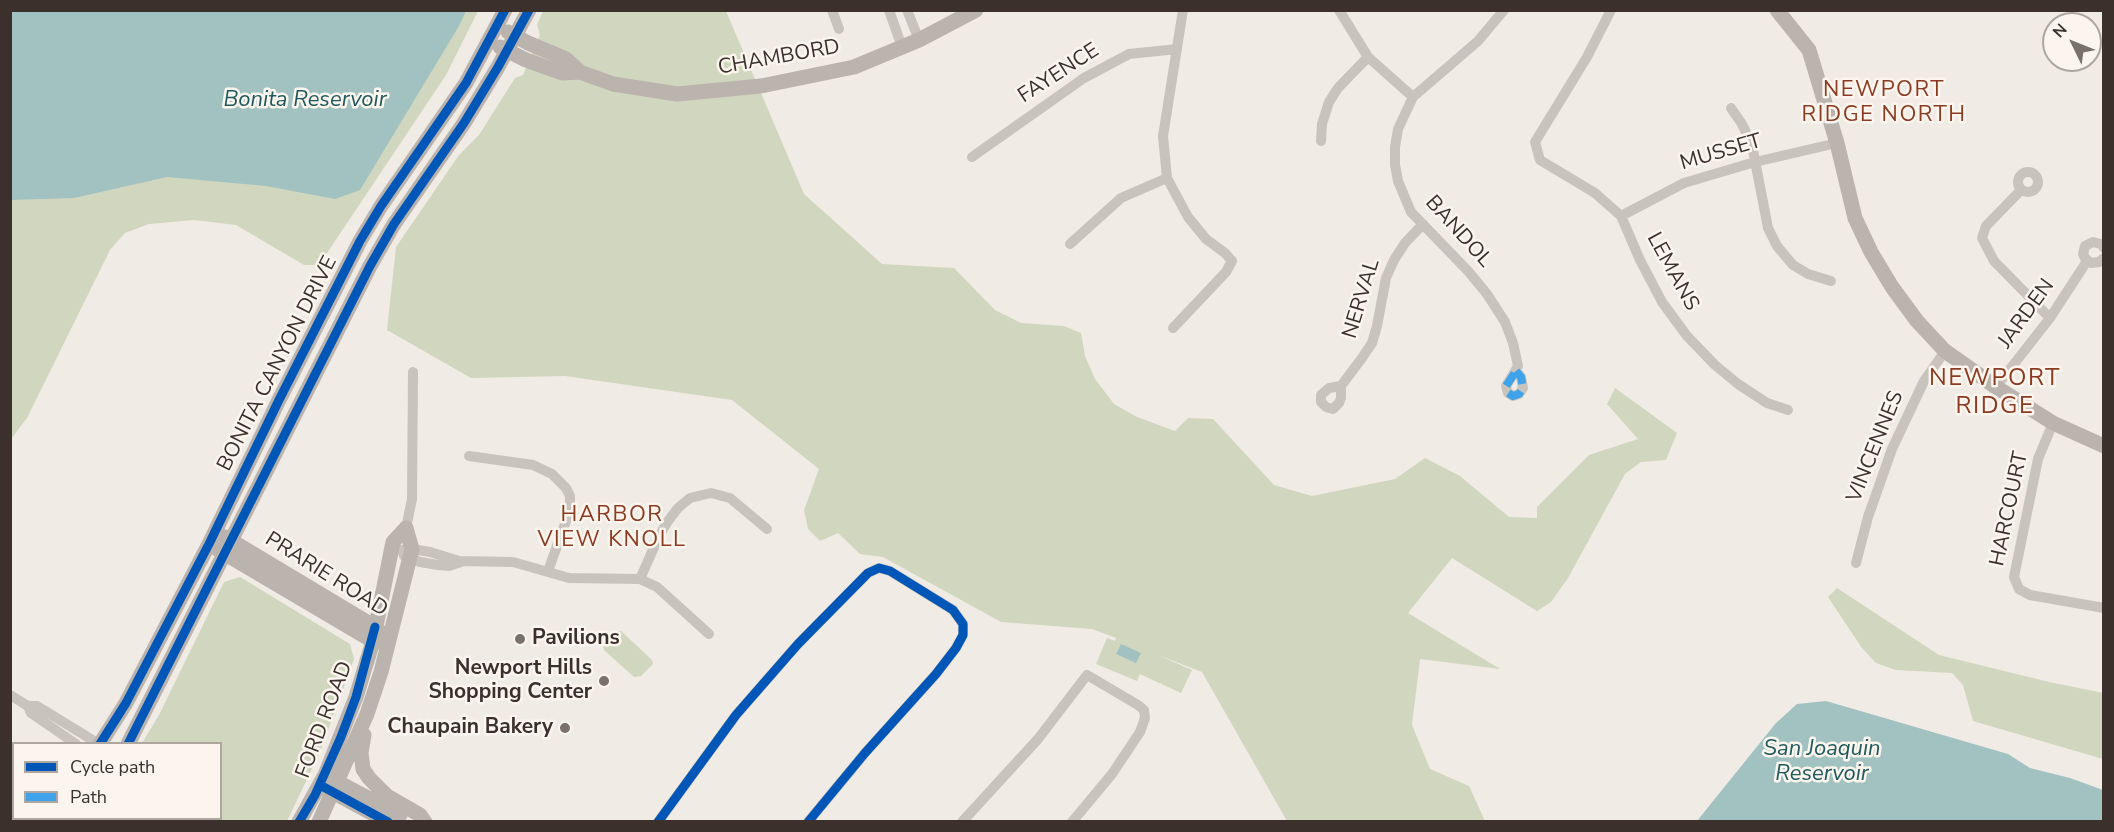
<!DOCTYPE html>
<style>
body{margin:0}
#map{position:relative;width:2114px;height:832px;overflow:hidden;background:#f0ebe5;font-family:"Nunito Sans",sans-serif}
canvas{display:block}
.frame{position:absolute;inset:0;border:12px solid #3b302b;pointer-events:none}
.legend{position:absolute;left:12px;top:742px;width:210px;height:78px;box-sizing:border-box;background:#fbf5ee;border:2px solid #aea6a0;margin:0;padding:8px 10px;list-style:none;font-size:18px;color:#3b302b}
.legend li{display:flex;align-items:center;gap:12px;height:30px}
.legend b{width:30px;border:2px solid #aea6a0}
.north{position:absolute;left:2042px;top:12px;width:60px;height:60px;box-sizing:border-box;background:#fbf5ee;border:2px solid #aea6a0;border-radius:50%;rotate:313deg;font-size:16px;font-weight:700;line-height:24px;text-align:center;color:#3b302b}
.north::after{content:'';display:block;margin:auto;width:21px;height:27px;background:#7a716c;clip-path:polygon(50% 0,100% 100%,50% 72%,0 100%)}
</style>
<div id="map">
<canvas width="2114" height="832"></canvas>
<div class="frame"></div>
<ul class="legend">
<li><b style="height:8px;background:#0057b8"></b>Cycle path</li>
<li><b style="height:8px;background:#3fa3eb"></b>Path</li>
</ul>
<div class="north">N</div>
</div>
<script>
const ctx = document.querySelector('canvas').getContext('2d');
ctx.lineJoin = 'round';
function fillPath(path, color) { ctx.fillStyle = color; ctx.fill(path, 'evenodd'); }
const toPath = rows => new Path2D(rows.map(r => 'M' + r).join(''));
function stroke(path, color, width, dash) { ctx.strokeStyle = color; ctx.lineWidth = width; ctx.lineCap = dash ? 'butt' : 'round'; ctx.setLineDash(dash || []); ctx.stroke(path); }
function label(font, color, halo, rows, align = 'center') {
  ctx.font = font + ' "Nunito Sans",sans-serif'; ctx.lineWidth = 5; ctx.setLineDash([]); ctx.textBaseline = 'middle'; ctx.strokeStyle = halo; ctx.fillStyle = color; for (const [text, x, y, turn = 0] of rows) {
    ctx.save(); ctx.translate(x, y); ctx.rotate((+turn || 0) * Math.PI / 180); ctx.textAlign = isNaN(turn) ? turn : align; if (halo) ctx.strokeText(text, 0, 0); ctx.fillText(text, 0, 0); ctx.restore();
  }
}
fillPath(toPath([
 [11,11,478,11,446,75,319,265,304,265,236,225,194,220,149,224,125,233,110,250,27,418,11,439],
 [543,11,726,11,804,194,882,264,954,268,995,310,1021,323,1064,326,1081,333,1085,356,1095,379,1114,404,1137,417,1175,431,1188,418,1213,419,1274,485,1312,496,1395,479,1425,458,1460,476,1509,517,1537,518,1537,507,1589,455,1638,439,1607,404,1615,388,1677,433,1666,460,1641,462,1625,474,1568,578,1551,602,1537,611,1452,558,1408,613,1500,669,1420,659,1412,725,1430,769,1469,786,1485,821,1287,821,1202,672,1158,655,1192,670,1181,693,1140,674,1137,681,1096,664,1107,638,1115,641,1116,638,1092,629,1001,622,883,557,860,554,838,533,820,541,808,529,804,510,819,469,732,400,565,376,471,378,387,330,396,247,459,155,479,135,515,78,523,75,540,35,537,25],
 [240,577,350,644,354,659,320,752,287,821,90,821,92,818,220,818,220,744,142,743,159,715,224,582],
 [1837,588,1939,655,2049,682,2103,693,2103,759,1973,721,1963,685,1952,673,1896,670,1876,663,1862,648,1828,597],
 [621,631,652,660,653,664,641,676,634,677,604,650,603,644,614,632]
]), '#d1d6bf');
fillPath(toPath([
 [10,11,11,10,466,11,459,26,360,190,335,199,266,186,167,177,74,198,11,200],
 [1121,644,1141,653,1136,663,1116,654],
 [1826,701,2008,754,2030,768,2070,778,2103,790,2103,821,1697,821,1776,723,1797,704]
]), '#a1c2c1');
stroke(toPath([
 [832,10,839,29],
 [889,10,902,47],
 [907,10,919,40],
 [1339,10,1368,57,1413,97],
 [1504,10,1478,41,1413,97,1398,129,1395,147,1395,165,1398,181,1411,212,1468,271,1487,294,1505,322,1513,343,1518,366,1506,386,1508,393,1513,396,1519,394,1523,388,1521,377,1516,371],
 [1611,10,1587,57,1535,142,1540,160,1595,193,1621,216,1640,260,1662,302,1687,336,1715,365,1738,384,1767,403,1788,410],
 [1731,108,1742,124,1752,145,1768,228,1777,246,1793,265,1808,274,1831,281],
 [1321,141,1322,124,1329,102,1338,88,1368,57],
 [972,157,1084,78,1129,54,1177,49],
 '2018 182a10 10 0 1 1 20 0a10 10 0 1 1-20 0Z',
 [2021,190,1986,226,1982,238,1994,261,2050,318],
 [1621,216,1684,183,1755,162,1837,143],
 [1070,244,1121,198,1167,178],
 [2104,248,2101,244,2093,242,2085,246,2083,254,2085,258,2091,263,2099,262,2104,258],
 [1173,328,1226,272,1232,261,1225,253,1206,239,1188,217,1167,178,1163,136,1183,10],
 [1341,386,1362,358,1372,343,1377,326,1386,278,1394,260,1405,243,1423,224],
 [1341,386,1341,398,1339,403,1333,409,1326,407,1321,402,1321,395,1329,388,1341,386],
 [1996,387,2050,318,2087,261],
 [2053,423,2038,459,2014,577,2019,589,2030,595,2104,608],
 [469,456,533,465,552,474,566,488,570,496,570,510,548,571],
 [406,528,412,499,413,372],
 [391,551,412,549,430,552,459,561,513,562,569,578,640,579,657,587,709,634],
 [404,556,420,562,438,565,449,566,461,562],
 [1856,563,1868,517,1892,449,1924,381,1945,351],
 [640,579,659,536,668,521,678,508,690,498,711,493,730,498,767,529],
 [10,695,28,706,31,713,76,744],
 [28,706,37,706,99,744],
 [658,822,736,715,798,644,868,573,879,568,890,571,953,610,963,624,963,635,956,648,936,674,865,753,808,822],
 [962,822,1038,739,1087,675,1138,705,1144,710,1145,718,1140,732,1112,774,1072,822]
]), '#c9c3be', 10);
stroke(toPath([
 [1777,10,1809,50,1837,143,1855,218,1871,252,1892,287,1917,321,1945,351,1996,387,2053,423,2104,446],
 [508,32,528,43,566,59,580,72,613,84,677,94,761,86,854,67,919,40,976,10],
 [500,47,526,60,562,73,580,72],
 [225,537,375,627,381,633],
 [217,549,373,641,380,642],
 [364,735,361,753,363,769,369,778,387,796,420,815,425,822],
 [100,744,126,703,209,544,279,400,360,241,381,206,466,83,505,10],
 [128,744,370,266,394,224,464,123,498,67,529,10],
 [328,777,400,815],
 [325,788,388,822],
 [45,822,47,818],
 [73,822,75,818],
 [299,822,325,775,356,697,373,641,393,542,406,528],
 [319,822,367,714,381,672,412,549,406,528]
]), '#bab3ae', 15);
stroke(toPath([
 [1516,371,1521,377,1523,388,1519,394,1513,396,1508,393,1506,386,1516,371]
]), '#3fa3eb', 8, [15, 8]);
stroke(toPath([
 [100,744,126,703,209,544,279,400,360,241,381,206,466,83,505,10],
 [128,744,370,266,394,224,464,123,498,67,529,10],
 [320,785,388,822],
 [299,822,315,795,341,737,356,697,375,627],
 [658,822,736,715,798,644,868,573,879,568,890,571,953,610,963,624,963,635,956,648,936,674,865,753,808,822]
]), '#0057b8', 9);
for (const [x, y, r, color] of [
 [520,639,6,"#7a716c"],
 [604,681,6,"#7a716c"],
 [565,728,6,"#7a716c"]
]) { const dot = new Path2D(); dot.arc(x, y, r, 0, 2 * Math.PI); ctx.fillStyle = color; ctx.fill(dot); stroke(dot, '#fbf5ee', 2); }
label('21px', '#3b302b', '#fbf5ee', [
 ["CHAMBORD",779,58,-10],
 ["FAYENCE",1059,74,-33],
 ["MUSSET",1721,153,-16],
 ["BANDOL",1458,232,48],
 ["LEMANS",1672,272,61],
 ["NERVAL",1362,299,-73],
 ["JARDEN",2027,314,-54],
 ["BONITA CANYON DRIVE",278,364,-63],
 ["VINCENNES",1876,447,-68],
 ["HARCOURT",2010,509,-78],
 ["PRARIE ROAD",326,575,32],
 ["FORD ROAD",325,720,-69]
]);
label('bold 21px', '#3b302b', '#fbf5ee', [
 ["Pavilions",532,639,"left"],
 ["Newport Hills",592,669],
 ["Shopping Center",592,693],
 ["Chaupain Bakery",553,728]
], 'right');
ctx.letterSpacing = '1.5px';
label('22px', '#8c3b22', '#fbf5ee', [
 ["NEWPORT",1884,91],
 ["RIDGE NORTH",1884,116],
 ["HARBOR",612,516],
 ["VIEW KNOLL",612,541]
]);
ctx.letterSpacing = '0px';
label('italic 22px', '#1f5a5e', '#fbf5ee', [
 ["Bonita Reservoir",305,101],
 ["San Joaquin",1822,750],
 ["Reservoir",1822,775]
]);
ctx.letterSpacing = '1.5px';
label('24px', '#8c3b22', '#fbf5ee', [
 ["NEWPORT",1995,379],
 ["RIDGE",1995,407]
]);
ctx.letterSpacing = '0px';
</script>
